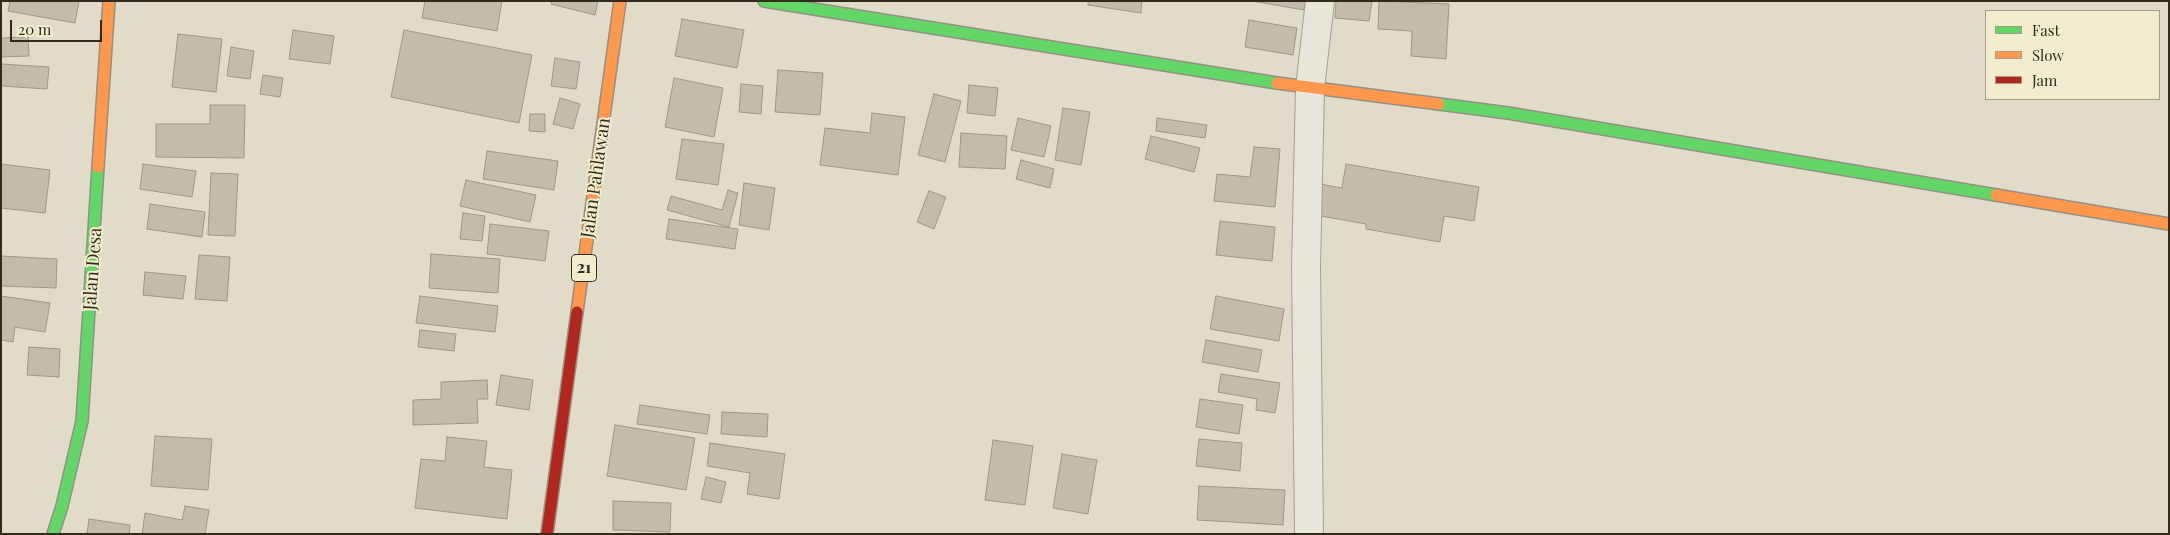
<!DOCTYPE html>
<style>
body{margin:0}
#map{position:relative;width:2170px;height:535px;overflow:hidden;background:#e0dcc9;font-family:"Playfair Display",serif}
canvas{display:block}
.frame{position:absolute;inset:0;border:2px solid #322a1d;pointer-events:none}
.legend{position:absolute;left:1985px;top:10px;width:175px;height:90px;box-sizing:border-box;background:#f2eccf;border:1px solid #a59e88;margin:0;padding:6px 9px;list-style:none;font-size:15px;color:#322a1d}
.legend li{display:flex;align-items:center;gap:10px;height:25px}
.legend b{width:25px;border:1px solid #a59e88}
.scale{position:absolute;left:10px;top:20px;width:92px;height:22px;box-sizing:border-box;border:2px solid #322a1d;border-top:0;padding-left:6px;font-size:15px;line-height:18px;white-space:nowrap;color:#322a1d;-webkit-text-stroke:4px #f2eccf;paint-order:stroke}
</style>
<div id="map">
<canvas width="2170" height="535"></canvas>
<div class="frame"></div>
<ul class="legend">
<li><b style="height:6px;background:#63d668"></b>Fast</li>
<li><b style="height:6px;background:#ff974d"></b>Slow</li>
<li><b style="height:6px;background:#b3261e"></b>Jam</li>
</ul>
<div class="scale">20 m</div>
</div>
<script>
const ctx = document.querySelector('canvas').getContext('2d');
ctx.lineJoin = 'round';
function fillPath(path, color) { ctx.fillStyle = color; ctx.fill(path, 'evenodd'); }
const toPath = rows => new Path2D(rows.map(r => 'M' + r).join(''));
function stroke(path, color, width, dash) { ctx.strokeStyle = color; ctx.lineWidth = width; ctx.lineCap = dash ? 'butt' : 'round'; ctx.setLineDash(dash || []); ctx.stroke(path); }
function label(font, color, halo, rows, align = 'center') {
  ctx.font = font + ' "Playfair Display",serif'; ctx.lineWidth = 4; ctx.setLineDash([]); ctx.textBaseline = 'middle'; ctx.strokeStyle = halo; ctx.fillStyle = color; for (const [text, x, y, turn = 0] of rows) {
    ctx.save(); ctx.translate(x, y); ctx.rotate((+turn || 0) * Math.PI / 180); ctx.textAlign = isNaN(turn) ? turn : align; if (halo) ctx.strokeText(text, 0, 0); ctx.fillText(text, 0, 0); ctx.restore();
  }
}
const building = toPath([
 [10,1,79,1,75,23,8,11,10,1],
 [425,1,502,1,497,31,422,18,425,1],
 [552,1,598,1,595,15,551,4,552,1],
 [1088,1,1142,1,1141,13,1088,5,1088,1],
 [1252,1,1306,1,1304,10,1252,1],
 [1336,1,1372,1,1369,21,1335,18,1336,1],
 [1379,1,1449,4,1446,59,1411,56,1412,31,1378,29,1379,1],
 [682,19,744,30,737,68,675,56,682,19],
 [1249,20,1297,28,1293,55,1245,47,1249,20],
 [293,30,334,36,330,64,289,59,293,30],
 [404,30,532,55,519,123,391,97,404,30],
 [178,34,222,39,216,92,172,87,178,34],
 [28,37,29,56,1,57,1,38,28,37],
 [231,47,254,51,250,79,227,76,231,47],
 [555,58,580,62,576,89,551,86,555,58],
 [1,64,49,67,47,89,1,86,1,64],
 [778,70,823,73,820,115,775,112,778,70],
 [263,75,283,78,280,97,260,94,263,75],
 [674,78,723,88,714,137,665,127,674,78],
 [741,84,763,86,761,114,739,112,741,84],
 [969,85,998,88,995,116,967,113,969,85],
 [934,94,961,101,945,162,918,155,934,94],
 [560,98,580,104,573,129,553,124,560,98],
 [210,105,245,105,244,158,156,157,156,124,210,124,210,105],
 [1063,108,1090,112,1081,165,1055,160,1063,108],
 [872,113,905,117,898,175,820,165,825,128,870,133,872,113],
 [530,114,545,114,545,132,529,131,530,114],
 [1018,118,1051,126,1044,157,1011,150,1018,118],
 [1157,118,1207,125,1205,138,1156,131,1157,118],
 [961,133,1007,136,1005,169,959,167,961,133],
 [1151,136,1200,148,1194,172,1145,159,1151,136],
 [682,139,724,144,718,185,676,179,682,139],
 [1254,147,1280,149,1275,207,1214,201,1217,174,1250,177,1254,147],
 [487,151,558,161,554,190,483,179,487,151],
 [1021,160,1054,169,1050,188,1016,179,1021,160],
 [1,164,50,170,45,213,1,208,1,164],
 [143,164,196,171,192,197,140,189,143,164],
 [1346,164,1479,187,1474,221,1444,216,1440,242,1366,229,1366,224,1315,215,1320,184,1342,188,1346,164],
 [211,173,238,174,235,236,208,235,211,173],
 [466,180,536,195,530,222,460,206,466,180],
 [744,183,775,188,769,230,739,225,744,183],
 [728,190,738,193,729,227,667,210,671,196,722,210,728,190],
 [929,191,946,197,934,229,917,222,929,191],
 [150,204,205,212,202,237,147,229,150,204],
 [463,213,485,216,482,241,460,239,463,213],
 [669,219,738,229,735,249,666,239,669,219],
 [1220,221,1275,227,1272,261,1216,255,1220,221],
 [490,224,549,231,545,261,487,254,490,224],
 [431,254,500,259,498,293,429,288,431,254],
 [199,255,230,257,227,301,195,299,199,255],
 [1,256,57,259,56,288,1,286,1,256],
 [145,272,186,276,183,299,143,295,145,272],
 [1,296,50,303,45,332,15,327,13,342,1,340,1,296],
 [420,296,498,306,495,332,416,323,420,296],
 [1216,296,1284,309,1279,341,1210,329,1216,296],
 [420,330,456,334,454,351,418,347,420,330],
 [1206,340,1262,350,1258,372,1202,362,1206,340],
 [29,347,60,349,59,377,27,375,29,347],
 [1221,374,1280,383,1275,413,1256,410,1257,399,1218,392,1221,374],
 [501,375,533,380,529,410,496,405,501,375],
 [487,380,488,399,477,399,478,423,413,425,413,400,441,399,441,382,487,380],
 [1200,399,1243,405,1239,434,1196,427,1200,399],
 [640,405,710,415,707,434,637,424,640,405],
 [722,412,768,414,767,437,721,434,722,412],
 [615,425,695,438,686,490,607,476,615,425],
 [155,436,212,439,208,490,151,486,155,436],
 [447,437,487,441,484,467,512,470,507,519,415,508,421,459,445,461,447,437],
 [1199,439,1242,443,1240,471,1196,466,1199,439],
 [993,440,1033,446,1025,505,985,500,993,440],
 [710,443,785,454,779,499,747,494,750,473,707,466,710,443],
 [1062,454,1097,460,1088,514,1053,508,1062,454],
 [706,477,726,482,721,503,701,499,706,477],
 [1199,486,1285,490,1283,525,1197,520,1199,486],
 [613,501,671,503,670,532,613,530,613,501],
 [185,506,209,510,205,534,142,534,145,513,182,520,185,506],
 [89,519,130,525,129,534,87,534,89,519]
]);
fillPath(building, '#c3bbab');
stroke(building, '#9f9889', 1);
const street = toPath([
 [1309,534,1306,267,1310,88,1320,1]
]);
const fast = toPath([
 [764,1,1277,83],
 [1439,104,1508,113,1996,195],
 [53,534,62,506,82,421,98,167]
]);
const slow = toPath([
 [1277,83,1439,104],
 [98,167,109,1],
 [1996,195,2169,224],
 [577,312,620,1]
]);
const jam = toPath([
 [547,534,577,312]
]);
stroke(street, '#a5a193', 30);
stroke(fast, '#959083', 14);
stroke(slow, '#959083', 14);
stroke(jam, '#959083', 14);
stroke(street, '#e8e6da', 28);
stroke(fast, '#63d668', 11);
stroke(slow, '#ff974d', 11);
stroke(jam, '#b3261e', 11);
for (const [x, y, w] of [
 [584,268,25]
]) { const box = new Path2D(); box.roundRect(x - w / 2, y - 13.5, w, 27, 4); ctx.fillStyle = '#f2eccf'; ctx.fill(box); stroke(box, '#322a1d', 1); }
label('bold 16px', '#322a1d', null, [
 ["21",584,268]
]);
label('18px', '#322a1d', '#f2eccf', [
 ["Jalan Pahlawan",596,178,-82],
 ["Jalan Desa",93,269,-86]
]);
</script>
